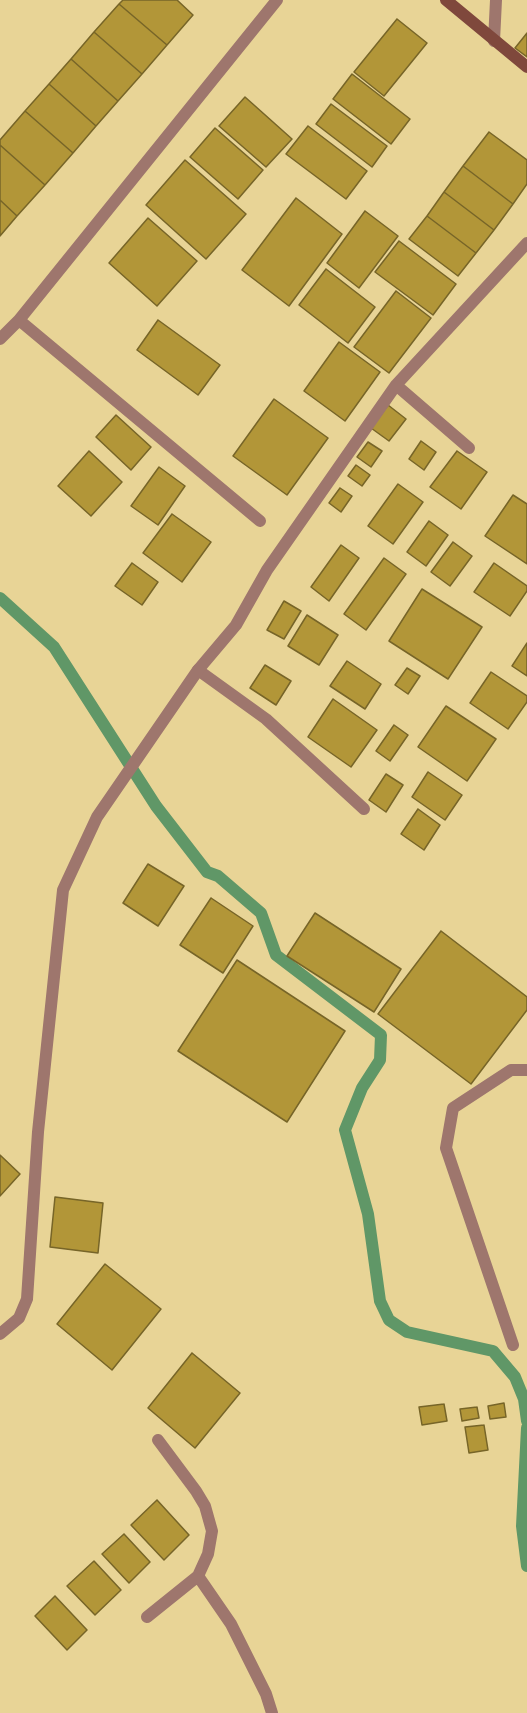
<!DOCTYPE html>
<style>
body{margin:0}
canvas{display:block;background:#e8d496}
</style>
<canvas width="527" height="1713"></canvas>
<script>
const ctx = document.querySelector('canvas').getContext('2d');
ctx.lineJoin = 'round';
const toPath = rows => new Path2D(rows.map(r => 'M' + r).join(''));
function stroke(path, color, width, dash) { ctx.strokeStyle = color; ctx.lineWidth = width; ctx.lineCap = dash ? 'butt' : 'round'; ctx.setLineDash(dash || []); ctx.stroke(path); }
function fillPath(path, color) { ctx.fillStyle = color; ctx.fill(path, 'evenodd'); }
stroke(toPath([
 [0,598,54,647,156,806,207,872,218,876,261,913,276,955,381,1035,380,1060,362,1088,345,1130,368,1214,380,1301,389,1320,407,1332,493,1351,515,1377,524,1399,527,1421],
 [527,1428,522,1526,527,1566]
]), '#609767', 12);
const building = toPath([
 [123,0,177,0,193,15,167,45,119,4,123,0],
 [119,4,167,45,142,74,94,32,119,4],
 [397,19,427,43,384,96,354,72,397,19],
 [94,32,142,74,118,101,71,59,94,32],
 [527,33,527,57,515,48,527,33],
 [71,59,118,101,96,126,49,84,71,59],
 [352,74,410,119,391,144,333,99,352,74],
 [49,84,96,126,73,153,25,111,49,84],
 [245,97,292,139,266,167,219,126,245,97],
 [331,104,387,146,372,167,316,124,331,104],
 [25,111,73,153,45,185,0,145,0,140,25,111],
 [308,126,367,171,346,199,286,154,308,126],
 [215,128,263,170,238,199,190,157,215,128],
 [489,132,527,160,527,184,513,204,463,166,489,132],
 [0,145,45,185,17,216,0,200,0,145],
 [185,160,246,214,206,259,146,205,185,160],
 [463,166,513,204,494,230,444,192,463,166],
 [444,192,494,230,476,253,427,216,444,192],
 [296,198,342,234,289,306,242,270,296,198],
 [0,200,17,216,0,236,0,200],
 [365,211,398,236,359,288,327,263,365,211],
 [427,216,476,253,458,276,409,239,427,216],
 [148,218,197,261,157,306,109,263,148,218],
 [399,241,456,284,433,315,375,272,399,241],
 [326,269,375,307,348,343,299,305,326,269],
 [396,291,431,318,389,373,354,347,396,291],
 [158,320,220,365,198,395,137,350,158,320],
 [339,342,380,372,345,421,304,391,339,342],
 [274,399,328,438,287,495,233,456,274,399],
 [388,405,406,419,389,441,371,428,388,405],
 [116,415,151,447,131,470,96,437,116,415],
 [421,441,436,452,424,470,409,459,421,441],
 [368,442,382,451,371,467,357,457,368,442],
 [89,451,122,482,91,516,58,486,89,451],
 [457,451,487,472,461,509,430,487,457,451],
 [356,465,370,475,362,486,348,476,356,465],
 [159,467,185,486,158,525,131,506,159,467],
 [398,484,423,502,393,544,368,526,398,484],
 [340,488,352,496,341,512,329,503,340,488],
 [513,495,527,504,527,564,485,536,513,495],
 [172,514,211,542,182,582,143,553,172,514],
 [429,521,448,535,426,566,407,552,429,521],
 [453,542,472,556,450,586,431,572,453,542],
 [341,545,359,558,329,601,311,587,341,545],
 [384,558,406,574,366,630,344,614,384,558],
 [132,563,158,582,142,605,115,586,132,563],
 [494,563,527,586,527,591,510,616,474,592,494,563],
 [422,589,482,627,448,679,389,641,422,589],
 [284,601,301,611,284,639,267,630,284,601],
 [307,615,338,635,319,665,288,646,307,615],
 [527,643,527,676,512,666,527,643],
 [347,661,381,684,365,709,330,686,347,661],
 [265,665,291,681,276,705,250,688,265,665],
 [407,668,420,676,408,694,395,685,407,668],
 [491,672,527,696,527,702,508,729,470,703,491,672],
 [333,699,377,730,351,767,308,737,333,699],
 [446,706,496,739,467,781,418,747,446,706],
 [394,725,408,735,390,761,376,751,394,725],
 [428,772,462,795,445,820,412,797,428,772],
 [386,774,403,785,386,812,369,800,386,774],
 [418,809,440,825,424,850,401,834,418,809],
 [148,864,184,886,158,926,123,903,148,864],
 [211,898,253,926,223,973,180,945,211,898],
 [315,913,401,969,374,1012,287,956,315,913],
 [441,931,527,997,527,1010,471,1084,378,1014,441,931],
 [237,960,345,1031,287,1122,178,1051,237,960],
 [0,1155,20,1174,0,1196,0,1155],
 [55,1197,103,1203,98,1253,50,1247,55,1197],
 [105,1264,161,1309,112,1370,57,1324,105,1264],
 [192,1353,240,1393,195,1448,148,1408,192,1353],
 [504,1403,506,1417,490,1419,488,1406,504,1403],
 [444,1404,447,1421,422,1425,419,1407,444,1404],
 [477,1407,479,1418,462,1421,460,1409,477,1407],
 [484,1425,488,1450,469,1453,465,1427,484,1425],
 [157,1500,189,1535,164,1560,131,1525,157,1500],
 [124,1534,150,1562,129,1583,102,1554,124,1534],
 [94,1561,121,1590,95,1615,67,1586,94,1561],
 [55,1596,87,1630,67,1650,35,1616,55,1596]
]);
fillPath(building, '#b29638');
stroke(building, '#776528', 1.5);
stroke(toPath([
 [198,670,266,719,364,809]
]), '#9e766d', 12);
stroke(toPath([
 [494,41,496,0],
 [19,320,260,521],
 [0,339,19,320,277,0],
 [396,385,469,448],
 [0,1334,19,1318,27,1299,38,1132,63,890,97,817,198,670,236,625,267,570,396,385,527,243],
 [513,1345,446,1148,453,1108,511,1070,527,1070],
 [158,1440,196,1491,205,1506,212,1531,208,1554,198,1576,231,1624,266,1694,272,1713],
 [147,1617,198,1576]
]), '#9e766d', 12);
stroke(toPath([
 [446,0,527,67]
]), '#7f483c', 12);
</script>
